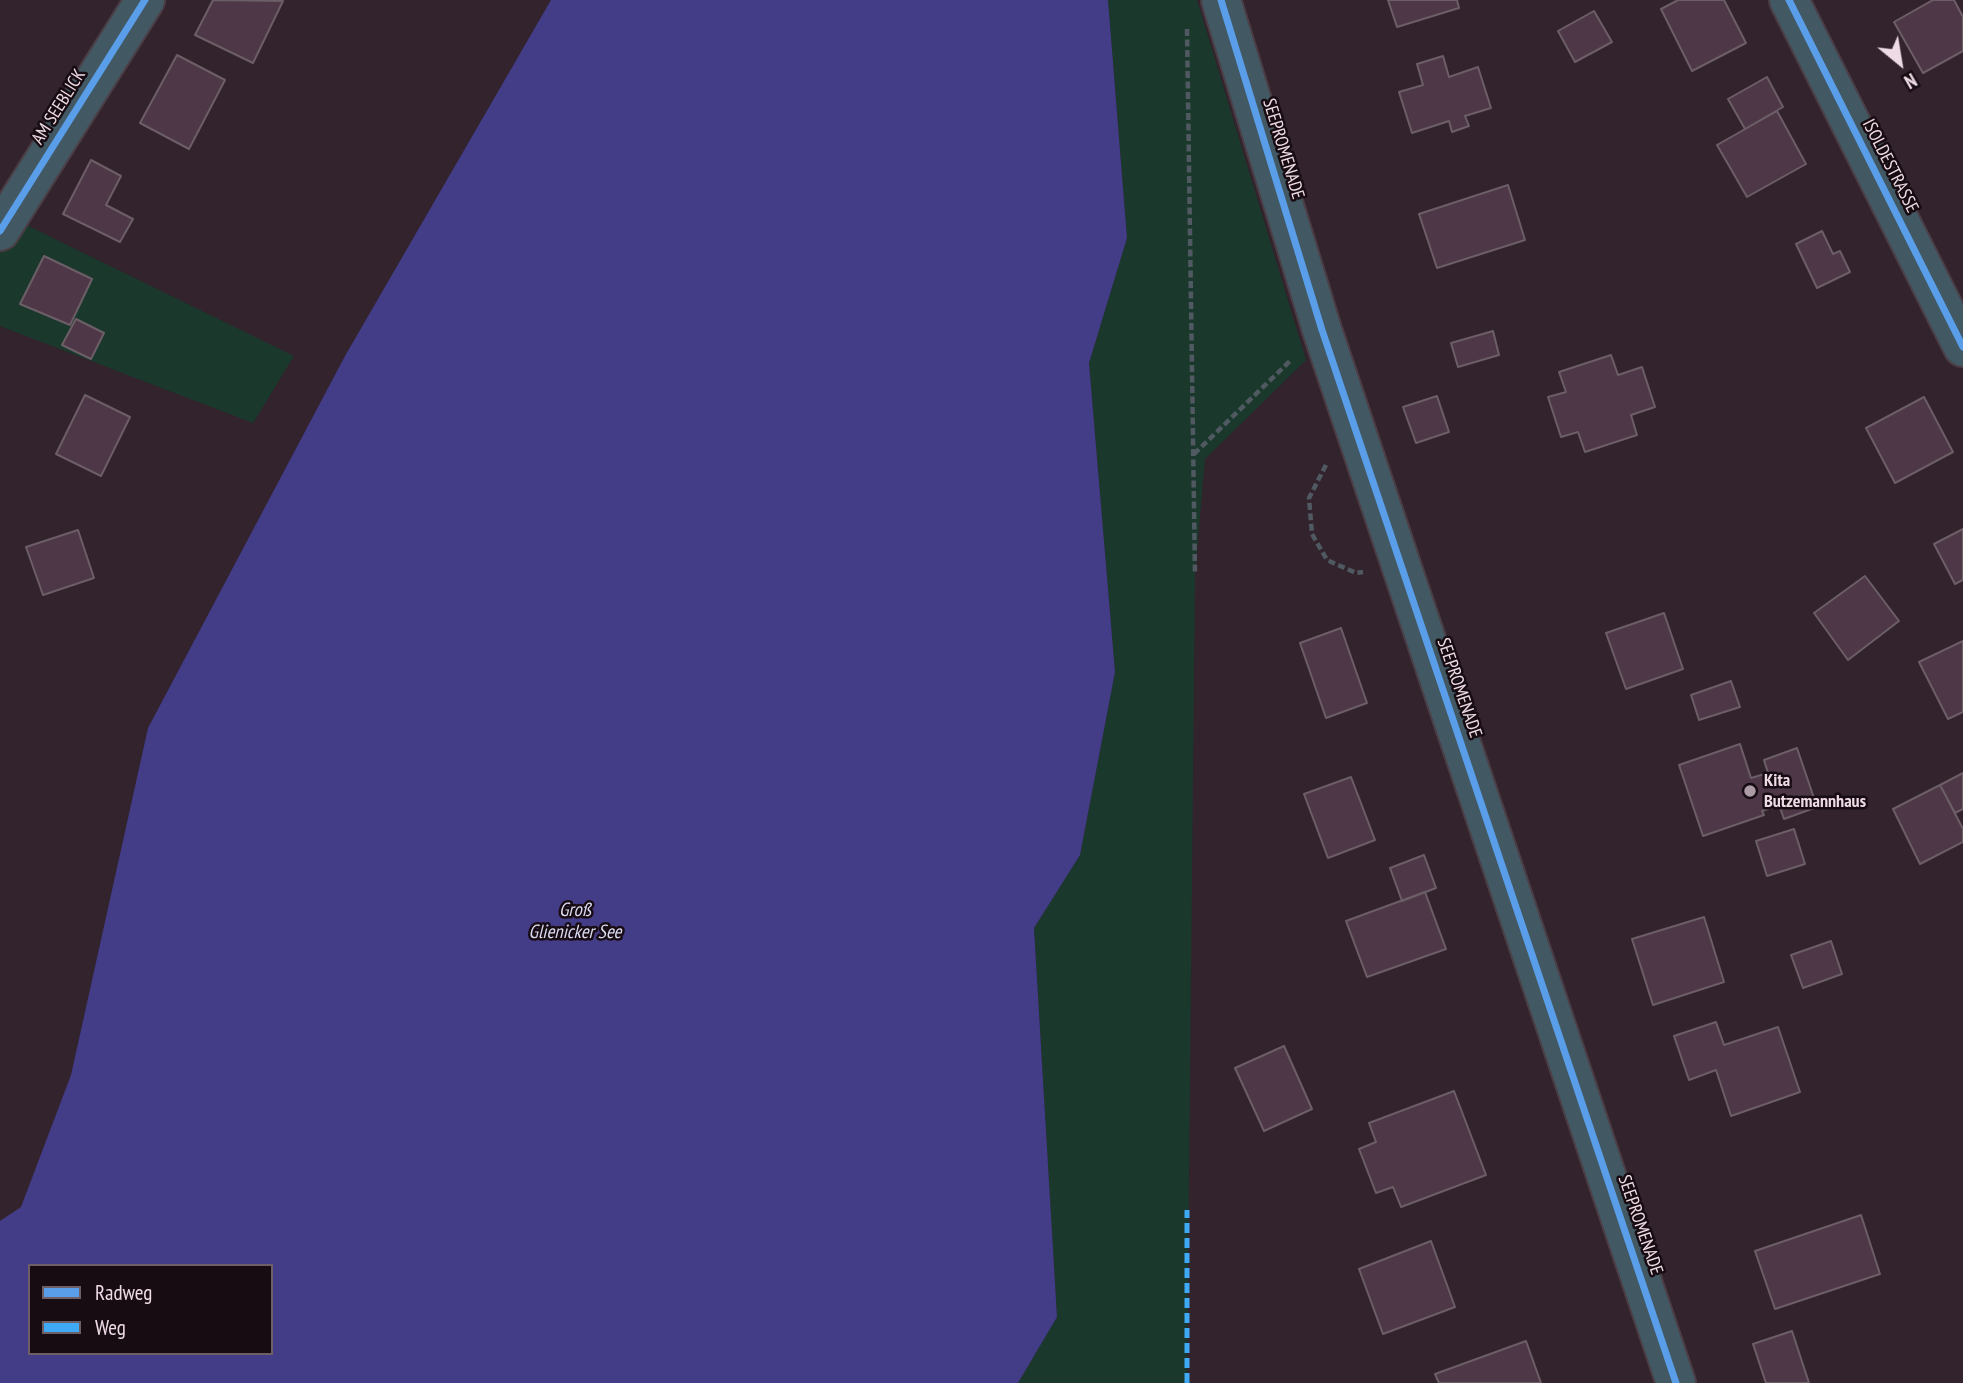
<!DOCTYPE html>
<meta charset="utf-8">
<style>
body{margin:0}
#map{position:relative;width:1963px;height:1383px;overflow:hidden;background:#32232d;font-family:"PT Sans Narrow",sans-serif}
canvas{display:block}
.legend{position:absolute;left:28px;top:1264px;width:245px;height:91px;box-sizing:border-box;background:#180c13;border:2px solid #6e5f67;margin:0;padding:9px 12px;list-style:none;font-size:21px;color:#eedbe5}
.legend li{display:flex;align-items:center;gap:14px;height:35px}
.legend b{width:35px;border:2px solid #6e5f67}
.north{position:absolute;left:1865px;top:28px;width:70px;height:70px;-webkit-text-stroke:5px #180c13;paint-order:stroke;rotate:150deg;font-size:19px;font-weight:700;line-height:28px;text-align:center;color:#eedbe5}
.north::after{content:'';display:block;margin:auto;width:24px;height:32px;background:#eedbe5;clip-path:polygon(50% 0,100% 100%,50% 72%,0 100%)}
</style>
<div id="map">
<canvas width="1963" height="1383"></canvas>
<ul class="legend">
<li><b style="height:9px;background:#5a9eea"></b>Radweg</li>
<li><b style="height:9px;background:#3fa9f5"></b>Weg</li>
</ul>
<div class="north">N</div>
</div>
<script>
const ctx = document.querySelector('canvas').getContext('2d');
ctx.lineJoin = 'round';
function fillPath(path, color) { ctx.fillStyle = color; ctx.fill(path, 'evenodd'); }
const toPath = rows => new Path2D(rows.map(r => 'M' + r).join(''));
function stroke(path, color, width, dash) { ctx.strokeStyle = color; ctx.lineWidth = width; ctx.lineCap = dash ? 'butt' : 'round'; ctx.setLineDash(dash || []); ctx.stroke(path); }
function label(font, color, halo, rows, align = 'center') {
  ctx.font = font + ' "PT Sans Narrow",sans-serif'; ctx.lineWidth = 5; ctx.setLineDash([]); ctx.textBaseline = 'middle'; ctx.strokeStyle = halo; ctx.fillStyle = color; for (const [text, x, y, turn = 0] of rows) {
    ctx.save(); ctx.translate(x, y); ctx.rotate((+turn || 0) * Math.PI / 180); ctx.textAlign = isNaN(turn) ? turn : align; if (halo) ctx.strokeText(text, 0, 0); ctx.fillText(text, 0, 0); ctx.restore();
  }
}
fillPath(toPath([
 [1108,0,1197,0,1306,360,1205,459,1195,574,1187,1383,1018,1383,1057,1317,1034,928,1080,855,1115,672,1089,363,1127,238],
 [18,221,294,356,253,423,0,326,0,250]
]), '#1a392c');
fillPath(toPath([
 [551,0,1108,0,1127,238,1089,363,1115,672,1080,855,1034,928,1057,1317,1018,1383,0,1383,0,1221,21,1207,71,1075,148,728,345,356],
 [30,1266,271,1266,271,1353,30,1353]
]), '#433c87');
const building = toPath([
 [213,0,283,1,253,63,195,35,213,0],
 [1388,0,1457,0,1459,8,1397,27,1388,0],
 [1678,0,1724,0,1746,43,1692,71,1661,9,1678,0],
 [1933,0,1954,0,1963,17,1963,51,1923,73,1894,22,1933,0],
 [1594,11,1612,42,1575,62,1558,31,1594,11],
 [177,55,225,80,189,149,140,123,177,55],
 [1443,56,1449,77,1478,67,1491,108,1465,116,1469,126,1452,132,1449,121,1412,133,1399,92,1423,85,1417,64,1443,56],
 [1767,77,1783,107,1745,129,1728,99,1767,77],
 [1777,111,1806,164,1747,197,1717,145,1777,111],
 [91,160,121,176,106,205,133,219,120,242,63,214,91,160],
 [1508,185,1525,240,1437,268,1419,214,1508,185],
 [1822,231,1833,254,1840,251,1850,272,1817,288,1796,244,1822,231],
 [44,256,92,279,70,325,20,304,44,256],
 [76,319,104,333,91,359,62,345,76,319],
 [1493,331,1499,355,1458,367,1451,343,1493,331],
 [1611,355,1618,375,1642,367,1655,407,1631,415,1637,435,1585,452,1578,432,1561,437,1548,397,1566,392,1559,372,1611,355],
 [85,395,130,417,101,476,56,454,85,395],
 [1437,396,1449,432,1416,443,1403,407,1437,396],
 [1924,397,1953,452,1895,483,1866,428,1924,397],
 [1963,529,1963,580,1955,584,1934,544,1963,529],
 [78,530,94,578,43,595,26,547,78,530],
 [1865,576,1899,621,1848,660,1814,613,1865,576],
 [1664,613,1683,669,1626,689,1606,633,1664,613],
 [1341,628,1367,703,1326,718,1300,643,1341,628],
 [1963,641,1963,712,1948,719,1919,662,1963,641],
 [1731,681,1740,707,1699,720,1691,695,1731,681],
 [1740,744,1751,778,1768,773,1764,760,1797,748,1817,807,1784,819,1779,805,1762,811,1764,815,1703,836,1679,765,1740,744],
 [1963,773,1963,809,1955,813,1940,785,1963,773],
 [1351,777,1375,840,1328,858,1304,794,1351,777],
 [1940,785,1963,829,1963,842,1920,864,1893,809,1940,785],
 [1794,829,1805,864,1767,876,1756,841,1794,829],
 [1424,855,1436,888,1402,901,1390,868,1424,855],
 [1425,892,1446,949,1367,977,1346,921,1425,892],
 [1704,917,1724,982,1653,1005,1632,939,1704,917],
 [1831,941,1842,974,1803,988,1791,955,1831,941],
 [1716,1022,1724,1045,1778,1027,1800,1092,1731,1116,1716,1070,1689,1080,1674,1036,1716,1022],
 [1284,1046,1312,1109,1264,1131,1235,1068,1284,1046],
 [1454,1091,1486,1175,1401,1207,1393,1187,1376,1193,1359,1149,1376,1142,1369,1123,1454,1091],
 [1861,1215,1880,1274,1775,1309,1755,1251,1861,1215],
 [1431,1241,1455,1307,1383,1334,1359,1269,1431,1241],
 [1792,1331,1809,1383,1766,1383,1753,1344,1792,1331],
 [1526,1341,1541,1383,1439,1383,1435,1374,1526,1341]
]);
fillPath(building, '#4e3746');
stroke(building, '#6c5e67', 2);
const minor = toPath([
 [1221,0,1322,330,1676,1383],
 [1789,0,1963,347],
 [0,231,145,0]
]);
stroke(minor, '#4b3e46', 42);
stroke(toPath([
 [1187,29,1195,574],
 [1194,454,1291,360],
 [1326,465,1309,498,1312,534,1327,560,1356,573,1363,572]
]), '#505961', 4.5, [7, 3.5]);
stroke(minor, '#425963', 38);
stroke(toPath([
 [1187,1383,1187,1210]
]), '#3fa9f5', 5, [10, 5]);
stroke(toPath([
 [1221,0,1322,330,1676,1383],
 [1789,0,1963,347],
 [0,231,145,0]
]), '#5a9eea', 7);
for (const [x, y, r, color] of [
 [1750,791,7,"#ac9ba5"]
]) { const dot = new Path2D(); dot.arc(x, y, r, 0, 2 * Math.PI); ctx.fillStyle = color; ctx.fill(dot); stroke(dot, '#180c13', 2.5); }
label('18px', '#eedbe5', '#180c13', [
 ["AM SEEBLICK",59,107,-58],
 ["SEEPROMENADE",1283,149,73],
 ["ISOLDESTRASSE",1890,166,63],
 ["SEEPROMENADE",1459,688,71],
 ["SEEPROMENADE",1640,1225,71]
]);
label('bold 18px', '#eedbe5', '#180c13', [
 ["Kita",1764,781],
 ["Butzemannhaus",1764,802]
], 'left');
label('italic 19px', '#dadbf3', '#180c13', [
 ["Groß",575,911],
 ["Glienicker See",575,933]
]);
</script>
